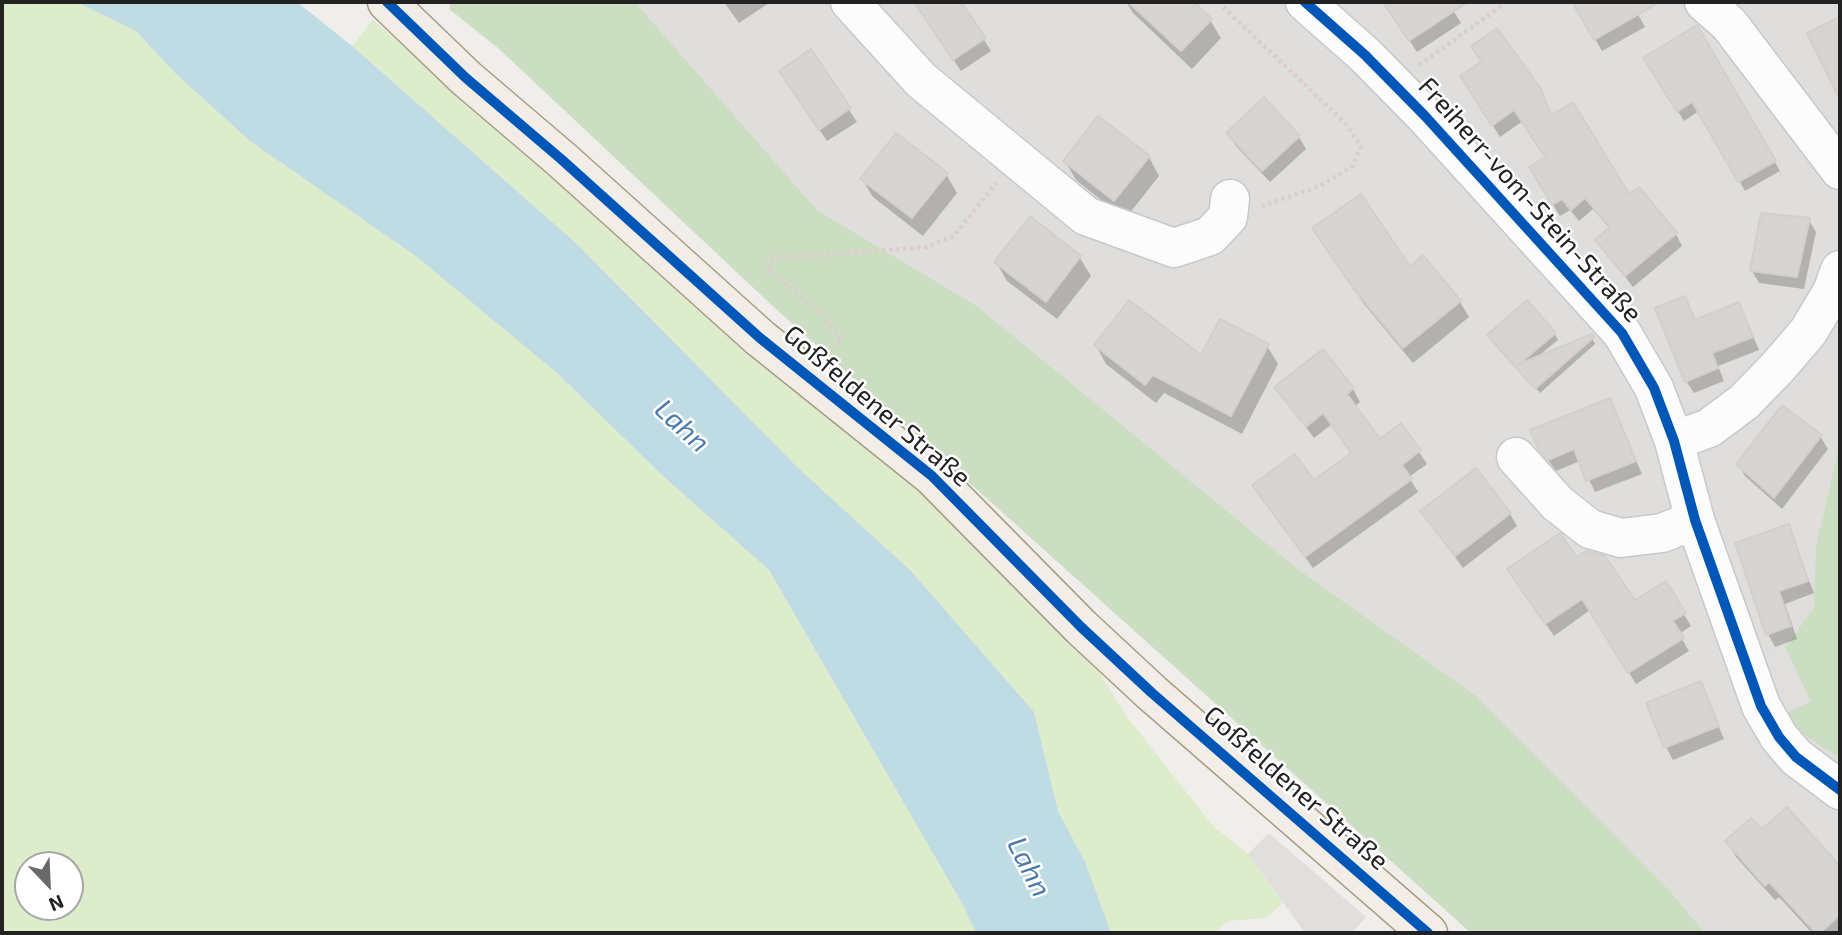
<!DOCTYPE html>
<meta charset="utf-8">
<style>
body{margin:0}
#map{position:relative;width:1842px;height:935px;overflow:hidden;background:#f0eeeb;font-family:"Exo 2",sans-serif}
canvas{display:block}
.frame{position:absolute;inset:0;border:4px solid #222;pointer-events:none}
.north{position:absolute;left:14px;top:851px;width:70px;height:70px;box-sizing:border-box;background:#fff;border:2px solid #a7a7a7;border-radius:50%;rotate:157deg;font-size:19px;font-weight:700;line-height:28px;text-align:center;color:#222}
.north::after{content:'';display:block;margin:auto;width:24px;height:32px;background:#6a6968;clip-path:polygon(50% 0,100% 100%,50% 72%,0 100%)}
</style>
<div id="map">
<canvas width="1842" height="935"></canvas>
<div class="frame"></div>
<div class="north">N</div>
</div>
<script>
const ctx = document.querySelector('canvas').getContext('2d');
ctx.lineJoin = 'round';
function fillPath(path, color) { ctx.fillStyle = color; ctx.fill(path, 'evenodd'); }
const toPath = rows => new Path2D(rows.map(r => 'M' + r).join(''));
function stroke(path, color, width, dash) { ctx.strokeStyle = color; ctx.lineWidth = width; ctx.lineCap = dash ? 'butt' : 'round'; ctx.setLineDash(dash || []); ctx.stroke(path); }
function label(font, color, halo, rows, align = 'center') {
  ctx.font = font + ' "Exo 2",sans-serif'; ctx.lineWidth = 5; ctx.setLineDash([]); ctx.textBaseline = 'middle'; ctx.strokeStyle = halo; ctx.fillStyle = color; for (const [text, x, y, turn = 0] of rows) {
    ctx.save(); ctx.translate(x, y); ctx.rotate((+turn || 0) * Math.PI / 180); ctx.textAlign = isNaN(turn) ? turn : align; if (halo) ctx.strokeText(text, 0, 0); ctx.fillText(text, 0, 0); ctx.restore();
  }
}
fillPath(toPath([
 [635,2,1840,2,1840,933,1705,933,1671,892,1475,695,1298,569,977,306,817,210]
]), '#dfdedc');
fillPath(toPath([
 [2,2,76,2,136,31,176,74,250,141,417,257,557,373,663,476,769,570,963,905,976,933,2,933],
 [28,865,70,865,70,907,28,907],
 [373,20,641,244,1025,580,1071,628,1128,718,1213,826,1248,854,1283,903,1266,918,1228,921,1213,933,1111,933,1085,862,1058,811,1034,712,911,571,796,466,577,244,352,46]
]), '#ddeccb');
fillPath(toPath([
 [451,2,635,2,817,210,977,306,1298,569,1475,695,1671,892,1705,933,1471,933,778,311,498,48,449,9],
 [1840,442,1840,758,1806,736,1783,714,1811,702,1785,647,1814,608,1816,548]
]), '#cbdec1');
fillPath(toPath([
 [1785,647,1811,702,1783,714,1758,660],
 [1269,833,1366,917,1352,933,1305,933,1248,854]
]), '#e0dfde');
fillPath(toPath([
 [76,2,297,2,352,46,577,244,796,466,911,571,1034,712,1058,811,1085,862,1111,933,976,933,963,905,769,570,663,476,557,373,417,257,250,141,176,74,136,31]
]), '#bfdbe3');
fillPath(toPath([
 [724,2,768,2,769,3,739,23],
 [915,2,960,2,991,51,961,71],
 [1126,2,1191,2,1210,20,1221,38,1192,69,1133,13],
 [1384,2,1448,2,1461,23,1417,52],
 [1574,2,1631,2,1645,27,1602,51],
 [1696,27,1780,171,1745,191,1699,111,1684,121,1646,59],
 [811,51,857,122,827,141,788,83],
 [1469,88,1539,90,1552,117,1629,197,1676,234,1682,246,1633,287,1597,240,1610,229,1593,209,1579,221,1570,210,1560,216,1531,168,1547,158,1523,121,1500,137],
 [1228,133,1299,137,1306,149,1270,182,1235,145],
 [1149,157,1159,176,1125,219,1076,180,1065,161],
 [946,174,957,193,923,236,873,197,862,179],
 [1030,219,1080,258,1091,276,1057,319,1007,281,996,262],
 [1809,220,1816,232,1804,289,1759,283,1752,271],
 [1314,229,1410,269,1460,302,1469,317,1413,363,1364,304],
 [1684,298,1696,321,1739,304,1759,350,1718,366,1724,381,1694,393,1686,381],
 [1555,334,1558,340,1536,358,1591,336,1595,344,1540,393,1493,341],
 [1096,346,1201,358,1267,346,1278,364,1242,434,1164,393,1156,403,1106,364],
 [1322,351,1353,389,1360,402,1354,407,1379,441,1401,425,1427,464,1409,477,1418,492,1313,568,1254,486,1314,482,1352,454,1331,425,1314,438,1277,388],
 [1610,400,1642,474,1595,492,1580,461,1556,471,1539,448],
 [1820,436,1828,449,1782,509,1745,476,1738,464],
 [1422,512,1510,514,1517,526,1463,568],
 [1788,527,1814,593,1785,604,1797,639,1775,647,1768,634,1737,544],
 [1576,560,1634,602,1665,583,1691,626,1679,634,1689,651,1636,684,1590,610,1554,636,1516,581],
 [1700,683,1724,739,1673,760,1666,747],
 [1787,809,1840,868,1840,933,1812,933,1779,897,1775,900,1736,857,1727,841,1762,832]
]), '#0003');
const building = toPath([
 [914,2,961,2,986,38,953,60,914,2],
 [1128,2,1194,2,1212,19,1181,51,1128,2],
 [1383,2,1468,2,1409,41,1383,2],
 [1572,2,1660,2,1594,40,1572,2],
 [1840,17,1840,100,1807,33,1840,17],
 [1697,25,1776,161,1738,182,1692,102,1677,112,1643,58,1697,25],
 [1497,28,1541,89,1551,115,1573,102,1629,194,1639,187,1677,233,1625,276,1595,240,1610,227,1585,198,1571,210,1562,199,1552,205,1529,167,1545,157,1514,110,1492,126,1460,76,1481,62,1471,46,1497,28],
 [811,49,851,108,819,130,779,71,811,49],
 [1264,97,1300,136,1262,171,1226,133,1264,97],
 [1098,116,1150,156,1114,201,1063,161,1098,116],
 [896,133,948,173,912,218,860,179,896,133],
 [1361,194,1410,266,1423,255,1461,301,1403,348,1353,288,1312,228,1361,194],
 [1761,213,1810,218,1797,277,1750,271,1761,213],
 [1030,216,1081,256,1046,302,994,262,1030,216],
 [1685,296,1695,320,1739,302,1753,337,1712,353,1718,368,1685,382,1655,308,1685,296],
 [1129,300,1201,355,1220,319,1269,344,1231,416,1153,375,1145,385,1094,345,1129,300],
 [1527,300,1556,333,1519,364,1592,334,1594,337,1535,389,1487,335,1527,300],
 [1323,349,1354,388,1347,394,1380,439,1401,423,1421,450,1402,465,1412,479,1305,557,1252,485,1295,454,1314,480,1351,453,1323,413,1306,427,1274,387,1323,349],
 [1610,398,1636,461,1586,481,1574,449,1548,460,1538,448,1530,430,1610,398],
 [1782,405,1822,435,1774,498,1736,464,1782,405],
 [1476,468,1511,513,1455,556,1420,511,1476,468],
 [1789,524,1808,581,1779,591,1791,626,1766,635,1735,543,1789,524],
 [1560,533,1577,557,1586,551,1605,556,1635,600,1666,581,1686,613,1673,621,1684,638,1628,673,1582,599,1545,624,1507,569,1560,533],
 [1701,681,1719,726,1664,748,1646,703,1701,681],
 [1787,807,1840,866,1840,915,1820,933,1816,933,1769,882,1765,886,1725,841,1751,818,1762,829,1787,807]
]);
fillPath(building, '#d7d4d2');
stroke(building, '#d3d0cc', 2);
const minor = toPath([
 [850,2,921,80,1086,216,1174,248,1210,236,1228,217,1230,199],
 [1305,2,1365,55,1425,116,1622,333,1654,388,1674,441,1695,520,1761,706,1779,737,1796,757,1840,790],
 [1704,2,1729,24,1840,170],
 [1674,441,1709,428,1744,402,1777,368,1808,332,1832,292,1840,270],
 [1516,457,1557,503,1590,529,1621,538,1662,533,1695,520]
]);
const major = toPath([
 [387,2,466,78,561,159,760,338,932,476,1081,627,1152,693,1428,933]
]);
stroke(minor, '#c9c8c7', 41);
stroke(major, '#a79c86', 41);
stroke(toPath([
 [1223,7,1345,123,1361,146,1353,166,1320,186,1262,206],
 [1419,65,1507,2],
 [824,347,842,340,821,313,767,269,773,258,927,247,954,236,996,183]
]), '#dccecd', 4.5, [3.5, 3.5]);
stroke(minor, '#fdfcfc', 38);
stroke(major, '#f3ede7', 38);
stroke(toPath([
 [387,2,466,78,561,159,760,338,932,476,1081,627,1152,693,1428,933],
 [1305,2,1365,55,1425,116,1622,333,1654,388,1674,441,1695,520,1761,706,1779,737,1796,757,1840,790]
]), '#0057b8', 10);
label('26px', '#222', '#fff', [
 ["Freiherr-vom-Stein-Straße",1530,200,48],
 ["Goßfeldener Straße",877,406,40],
 ["Goßfeldener Straße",1296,788,41]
]);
label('italic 28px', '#4a7aab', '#fff', [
 ["Lahn",682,426,43],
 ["Lahn",1029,867,63]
]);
</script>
